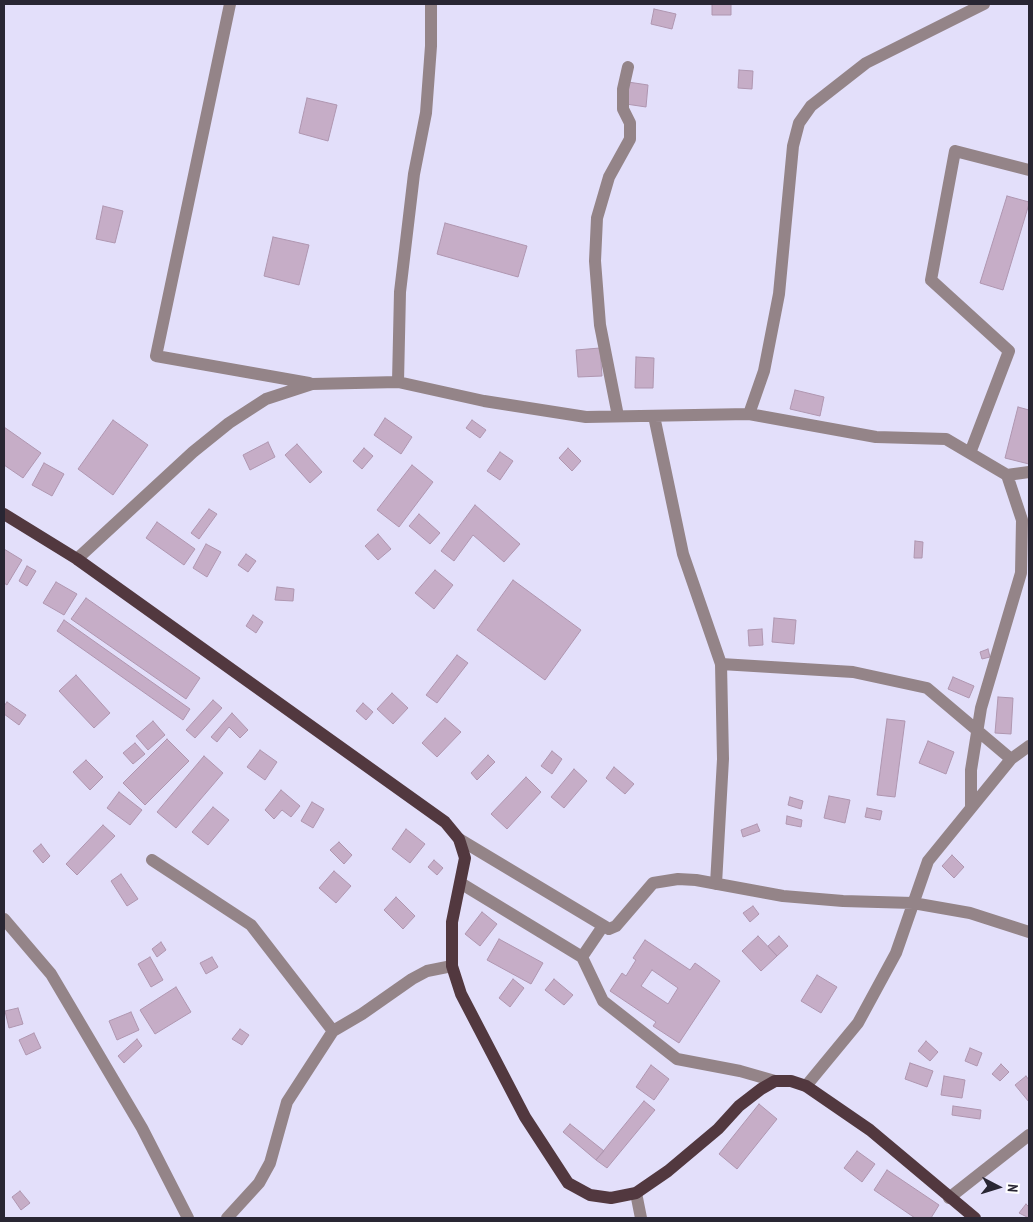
<!DOCTYPE html>
<style>
body{margin:0}
#map{position:relative;width:1033px;height:1222px;overflow:hidden;background:#e3dffa;font-family:"PT Sans Narrow",sans-serif}
canvas{display:block}
.frame{position:absolute;inset:0;border:5px solid #292633;pointer-events:none}
.north{position:absolute;left:973px;top:1162px;width:50px;height:50px;-webkit-text-stroke:4px #fff;paint-order:stroke;rotate:95deg;font-size:14px;font-weight:700;line-height:20px;text-align:center;color:#292633}
.north::after{content:'';display:block;margin:auto;width:18px;height:22px;background:#292633;clip-path:polygon(50% 0,100% 100%,50% 72%,0 100%)}
</style>
<div id="map">
<canvas width="1033" height="1222"></canvas>
<div class="frame"></div>
<div class="north">N</div>
</div>
<script>
const ctx = document.querySelector('canvas').getContext('2d');
ctx.lineJoin = 'round';
function fillPath(path, color) { ctx.fillStyle = color; ctx.fill(path, 'evenodd'); }
const toPath = rows => new Path2D(rows.map(r => 'M' + r).join(''));
function stroke(path, color, width, dash) { ctx.strokeStyle = color; ctx.lineWidth = width; ctx.lineCap = dash ? 'butt' : 'round'; ctx.setLineDash(dash || []); ctx.stroke(path); }
const building = toPath([
 [712,4,731,4,731,15,712,15,712,4],
 [654,9,676,14,672,29,651,24,654,9],
 [739,70,753,71,752,89,738,88,739,70],
 [628,82,648,85,646,107,626,104,628,82],
 [307,98,337,105,328,141,299,133,307,98],
 [1007,196,1029,202,1029,204,1003,290,980,283,1007,196],
 [103,206,123,211,115,243,96,239,103,206],
 [445,223,527,246,518,277,437,254,445,223],
 [273,237,309,245,299,285,264,276,273,237],
 [600,348,602,376,578,377,576,350,600,348],
 [636,357,654,358,653,388,635,388,636,357],
 [795,390,824,397,820,416,790,409,795,390],
 [1018,407,1029,410,1029,464,1005,458,1018,407],
 [385,418,412,437,401,454,374,435,385,418],
 [113,420,148,445,113,495,78,469,113,420],
 [472,420,486,430,480,438,466,428,472,420],
 [4,427,41,453,23,478,4,465,4,427],
 [268,442,275,457,250,470,243,455,268,442],
 [297,444,322,472,310,483,285,455,297,444],
 [364,448,373,456,362,469,353,461,364,448],
 [568,448,581,461,572,471,559,458,568,448],
 [500,452,513,461,500,480,487,471,500,452],
 [44,463,64,474,52,496,32,485,44,463],
 [412,465,433,482,399,527,377,510,412,465],
 [475,505,520,544,504,562,473,535,454,561,441,551,475,505],
 [209,509,217,514,199,539,191,533,209,509],
 [419,514,440,533,430,544,409,526,419,514],
 [157,522,195,549,184,565,146,538,157,522],
 [378,534,391,549,378,560,365,546,378,534],
 [915,541,923,542,922,558,914,558,915,541],
 [206,544,221,552,207,577,193,568,206,544],
 [4,549,22,560,7,585,4,583,4,549],
 [246,554,256,561,248,572,238,565,246,554],
 [27,566,36,571,27,586,19,581,27,566],
 [435,570,453,585,434,609,415,593,435,570],
 [513,580,581,630,545,680,477,630,513,580],
 [56,582,77,594,64,615,43,603,56,582],
 [277,587,294,589,293,601,275,600,277,587],
 [86,598,200,678,186,699,71,619,86,598],
 [253,615,263,622,256,633,246,626,253,615],
 [774,618,796,620,794,644,772,642,774,618],
 [64,620,190,709,183,720,57,631,64,620],
 [762,629,763,645,749,646,748,630,762,629],
 [988,649,990,657,982,659,980,652,988,649],
 [457,655,468,663,437,703,426,695,457,655],
 [76,675,110,713,94,728,59,691,76,675],
 [953,677,974,686,969,698,948,689,953,677],
 [392,693,408,708,393,724,377,709,392,693],
 [998,697,1013,698,1011,734,995,733,998,697],
 [213,700,222,708,195,738,186,730,213,700],
 [7,702,26,715,19,725,4,714,4,706,7,702],
 [363,703,373,712,366,720,356,711,363,703],
 [232,713,248,730,240,738,229,727,217,742,211,737,232,713],
 [445,718,461,732,437,757,422,743,445,718],
 [887,719,905,721,895,797,877,795,887,719],
 [153,721,165,735,148,750,136,736,153,721],
 [167,739,189,761,145,805,123,783,167,739],
 [928,741,954,752,946,774,919,763,928,741],
 [135,743,145,754,133,764,123,753,135,743],
 [260,750,277,762,265,780,247,767,260,750],
 [552,751,562,759,552,774,541,766,552,751],
 [488,755,495,762,477,780,471,773,488,755],
 [204,756,223,773,176,828,157,812,204,756],
 [86,760,103,777,90,790,73,772,86,760],
 [614,767,634,784,625,794,606,778,614,767],
 [574,769,587,781,564,808,551,797,574,769],
 [526,777,541,792,507,829,491,814,526,777],
 [281,790,300,806,291,817,282,810,274,819,265,810,281,790],
 [119,792,142,810,130,825,107,808,119,792],
 [829,796,850,800,845,823,824,818,829,796],
 [790,797,803,801,801,809,788,805,790,797],
 [312,802,324,809,313,828,301,821,312,802],
 [213,807,229,820,208,845,192,832,213,807],
 [867,808,882,811,880,820,865,817,867,808],
 [787,816,802,820,801,827,786,824,787,816],
 [757,824,760,831,743,837,741,830,757,824],
 [103,825,115,836,77,875,66,864,103,825],
 [406,829,425,844,410,863,392,849,406,829],
 [339,842,352,855,344,864,330,850,339,842],
 [41,844,50,856,43,863,33,851,41,844],
 [952,855,964,867,954,878,942,866,952,855],
 [434,860,443,868,437,875,428,867,434,860],
 [334,871,351,886,336,903,319,888,334,871],
 [121,874,138,899,127,906,111,881,121,874],
 [396,897,415,916,403,929,384,910,396,897],
 [753,906,759,914,750,922,743,913,753,906],
 [482,912,497,924,480,946,465,934,482,912],
 [758,936,777,956,761,971,742,951,758,936],
 [779,936,788,946,777,956,768,946,779,936],
 [499,939,543,963,531,984,487,960,499,939],
 [645,940,690,970,695,963,720,981,679,1043,653,1026,656,1022,610,991,622,973,626,976,636,960,633,958,645,940],
 [652,970,678,988,668,1004,641,986,652,970],
 [161,942,166,950,157,957,152,949,161,942],
 [150,957,163,980,151,987,138,964,150,957],
 [212,957,218,967,206,974,200,963,212,957],
 [817,975,837,987,821,1013,801,1001,817,975],
 [513,979,524,988,510,1007,499,998,513,979],
 [554,979,573,995,564,1005,545,990,554,979],
 [176,987,191,1012,155,1034,140,1010,176,987],
 [18,1008,23,1024,9,1028,5,1011,18,1008],
 [131,1012,139,1030,117,1040,109,1021,131,1012],
 [240,1029,249,1035,242,1045,232,1039,240,1029],
 [34,1033,41,1048,26,1055,19,1040,34,1033],
 [137,1039,142,1046,124,1063,118,1056,137,1039],
 [926,1041,938,1052,930,1061,918,1051,926,1041],
 [970,1048,982,1053,977,1066,965,1061,970,1048],
 [910,1063,933,1071,927,1087,905,1079,910,1063],
 [1001,1064,1009,1072,1000,1081,992,1074,1001,1064],
 [651,1065,669,1079,654,1100,636,1087,651,1065],
 [944,1076,965,1080,962,1098,941,1095,944,1076],
 [1026,1076,1029,1080,1029,1102,1015,1085,1026,1076],
 [644,1101,655,1110,607,1168,596,1160,644,1101],
 [759,1104,777,1119,737,1169,719,1154,759,1104],
 [953,1106,981,1110,980,1119,952,1115,953,1106],
 [570,1124,604,1151,596,1160,563,1132,570,1124],
 [857,1151,875,1164,862,1182,844,1168,857,1151],
 [887,1170,939,1205,931,1218,915,1218,874,1190,887,1170],
 [20,1191,30,1203,21,1210,12,1197,20,1191],
 [1026,1204,1029,1207,1029,1218,1019,1213,1026,1204]
]);
fillPath(building, '#c6adc7');
stroke(building, '#af96b0', 1);
stroke(toPath([
 [230,4,156,356,309,383],
 [398,382,400,292,414,174,426,113,431,46,431,4],
 [749,414,764,371,779,294,793,146,799,123,811,106,866,63,984,4],
 [618,416,600,325,595,261,597,218,609,177,630,139,630,123,623,109,623,89,628,67],
 [654,416,683,554,721,664,723,759,716,884],
 [970,453,1009,351,931,280,955,151,1029,170],
 [1007,475,1029,472],
 [77,559,193,452,229,423,266,399,312,384,398,382,484,401,586,417,749,414,876,437,946,439,1007,475,1022,520,1021,573,981,708,971,770,971,808],
 [721,664,853,672,927,688,1011,759],
 [459,839,609,929,616,926,653,883,678,879,696,880,783,896,843,901,913,903,970,913,1029,932],
 [152,860,251,925,333,1031],
 [462,884,582,957,603,1001,677,1059,740,1071,775,1081],
 [4,919,51,974,142,1128,188,1218],
 [582,957,603,926],
 [806,1086,858,1023,896,953,928,861,1011,759,1029,746],
 [636,1193,641,1218],
 [949,1198,1029,1135],
 [227,1218,259,1183,270,1163,287,1102,333,1031,362,1014,412,979,427,971,452,966]
]), '#948488', 12);
stroke(toPath([
 [4,514,77,559,445,822,459,839,465,858,452,922,452,966,461,994,525,1117,568,1183,590,1195,611,1198,636,1193,668,1171,718,1129,739,1106,761,1089,775,1081,791,1081,806,1086,870,1130,975,1218]
]), '#52383f', 12);
</script>
